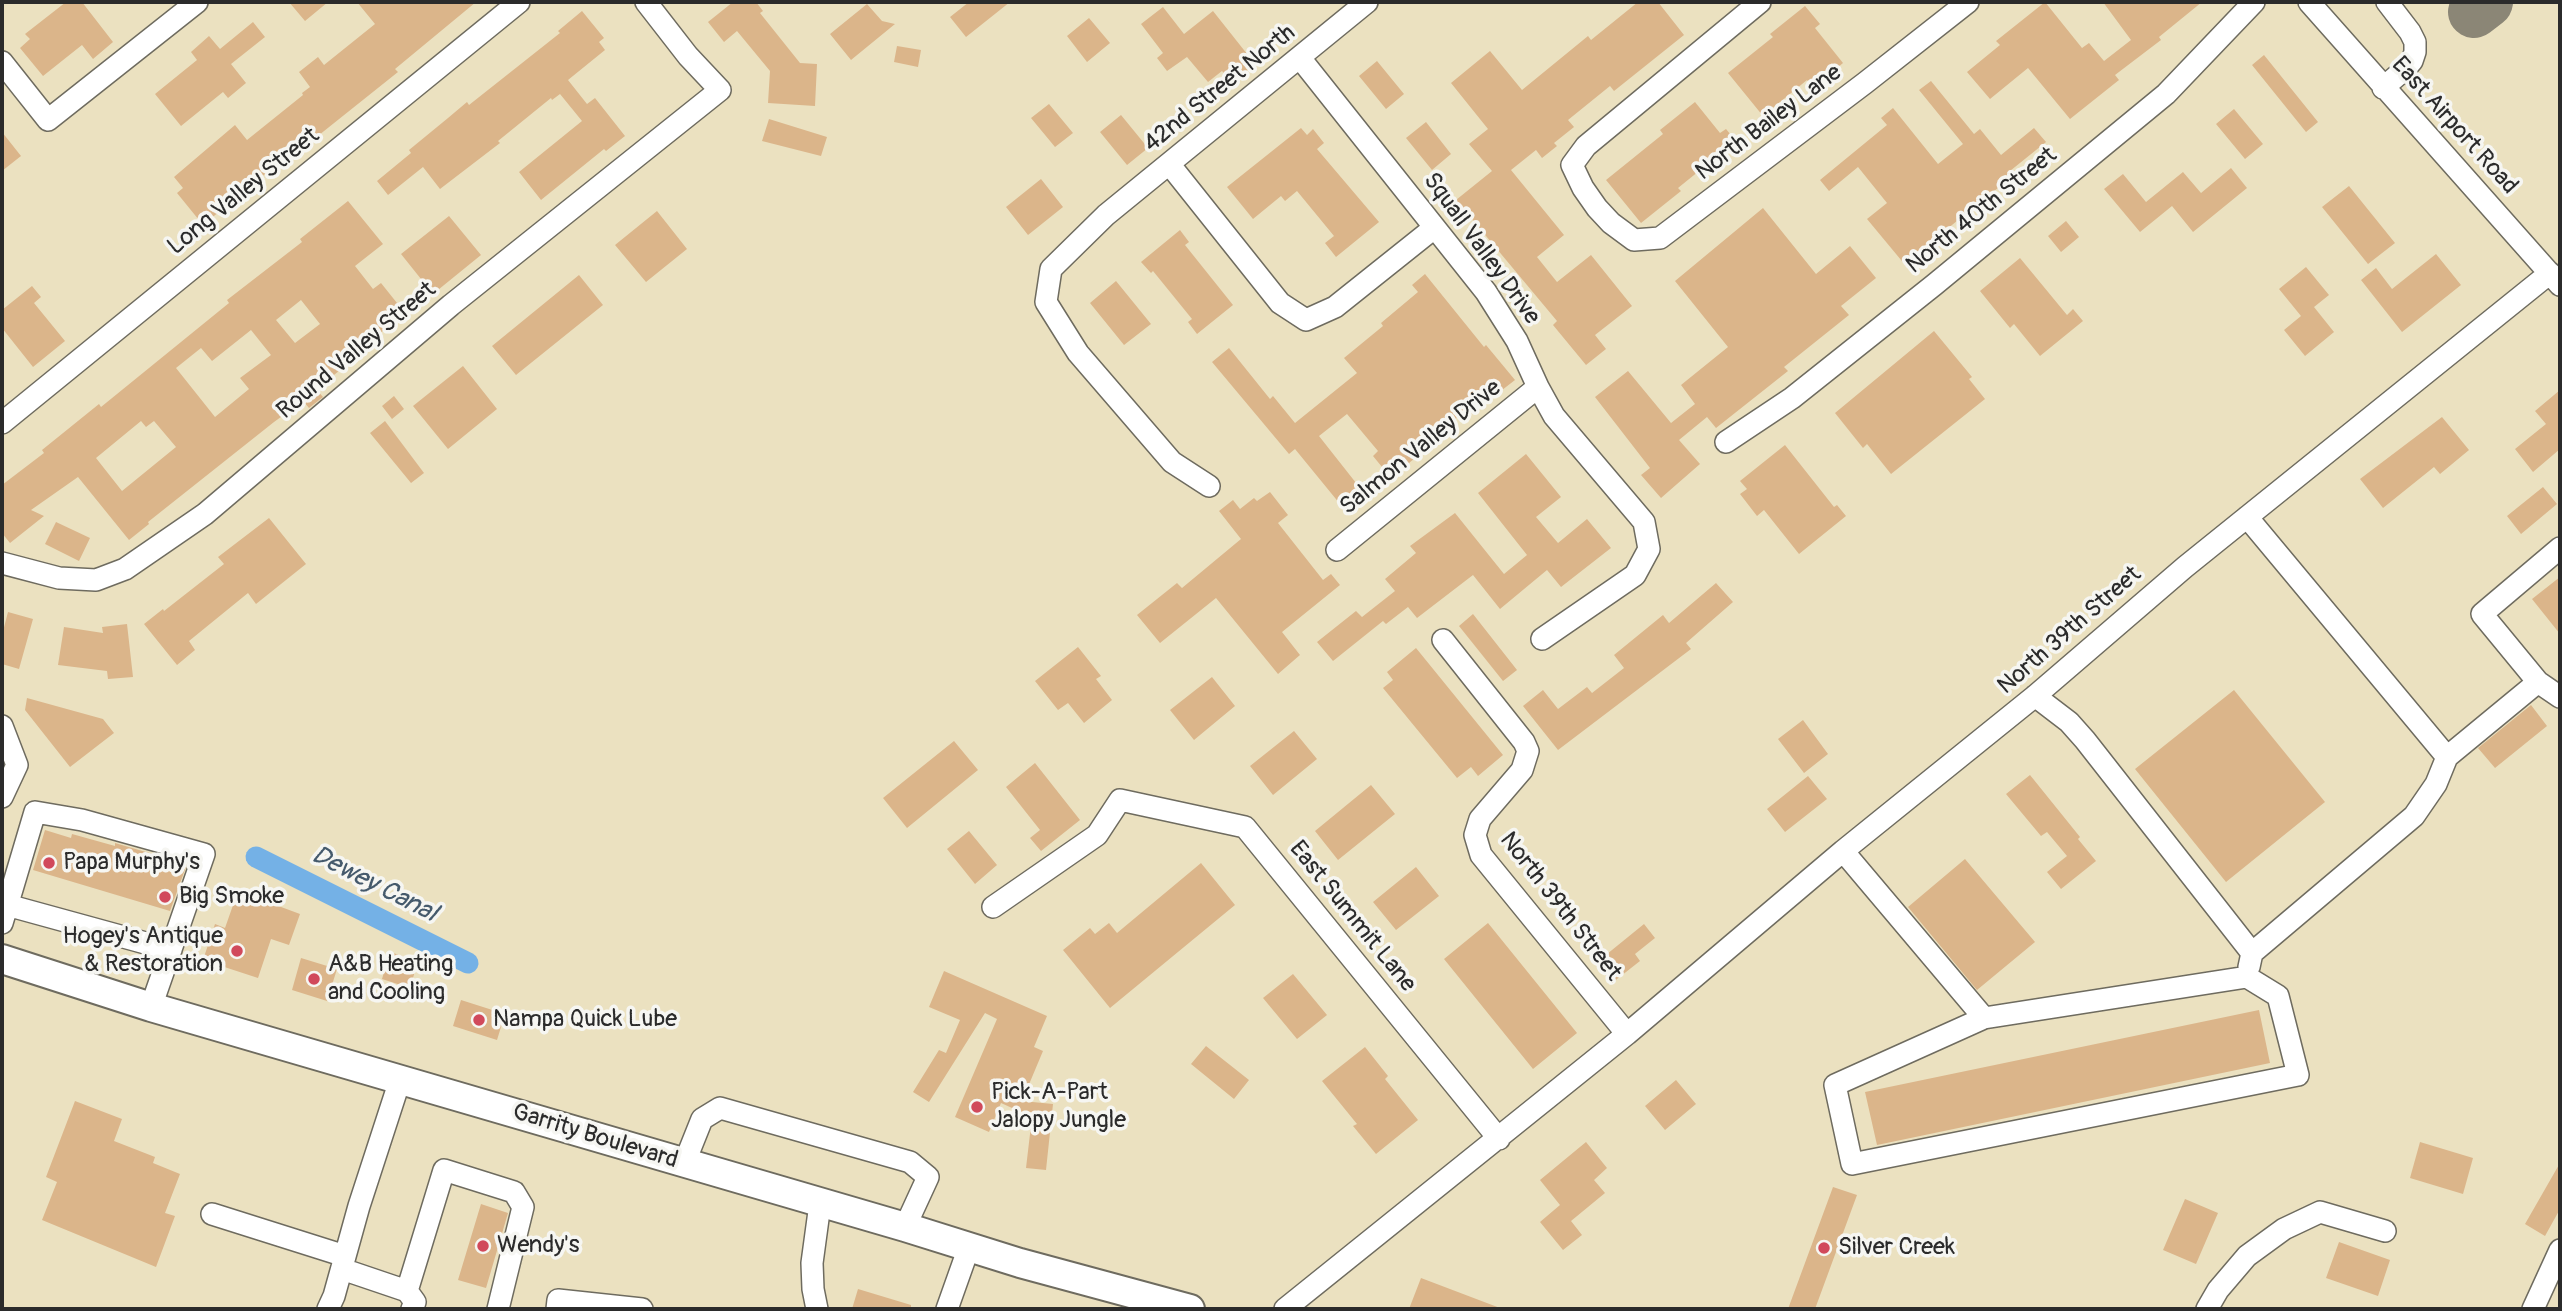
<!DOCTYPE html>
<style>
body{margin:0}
#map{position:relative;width:2562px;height:1311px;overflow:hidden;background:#ebe1c0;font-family:Pangolin,sans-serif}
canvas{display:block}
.frame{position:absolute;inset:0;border:4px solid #2b2b2b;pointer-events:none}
</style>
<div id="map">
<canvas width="2562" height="1311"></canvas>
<div class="frame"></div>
</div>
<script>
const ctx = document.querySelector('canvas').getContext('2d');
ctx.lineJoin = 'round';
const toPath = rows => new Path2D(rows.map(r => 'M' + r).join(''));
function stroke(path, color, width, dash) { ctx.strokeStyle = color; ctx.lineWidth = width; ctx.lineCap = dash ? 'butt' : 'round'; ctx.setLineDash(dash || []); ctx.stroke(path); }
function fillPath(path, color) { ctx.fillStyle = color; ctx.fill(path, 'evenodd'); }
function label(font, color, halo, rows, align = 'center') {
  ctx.font = font + ' Pangolin,sans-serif'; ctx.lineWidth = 7; ctx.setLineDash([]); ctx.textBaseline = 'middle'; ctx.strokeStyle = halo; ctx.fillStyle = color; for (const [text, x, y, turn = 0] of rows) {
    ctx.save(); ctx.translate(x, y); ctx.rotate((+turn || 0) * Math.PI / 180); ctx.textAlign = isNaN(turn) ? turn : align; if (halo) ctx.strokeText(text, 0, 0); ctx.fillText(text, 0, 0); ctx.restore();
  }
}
stroke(toPath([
 [256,857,468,963]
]), '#74b1e6', 21);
stroke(toPath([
 [2474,12,2487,2]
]), '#8b8676', 52);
fillPath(toPath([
 [66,2,82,2,113,42,93,59,82,45,43,76,20,48,30,39,25,34],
 [289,2,328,2,305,21],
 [357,2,476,2,395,69,398,72,294,155,292,152,203,225,177,193,183,188,174,177,235,125,247,140,303,95,302,93,310,87,299,72,318,57,324,65,375,24],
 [733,2,756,2,763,11,760,13,800,63,817,64,815,106,768,103,770,71,737,31,724,42,708,22],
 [969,2,1010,2,966,37,950,17],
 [1638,2,1658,2,1684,35,1614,91,1610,86,1568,120,1574,127,1554,143,1557,146,1542,158,1536,150,1511,170,1564,235,1537,257,1557,282,1591,255,1632,306,1595,335,1606,349,1586,365,1553,325,1557,321,1456,200,1492,171,1469,144,1488,129,1451,83,1490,51,1522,90,1588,36,1591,40],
 [2045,2,2082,48,2089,43,2104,61,2131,40,2103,2,2202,2,2159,37,2161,40,2115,75,2119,80,2070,119,2028,68,1990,99,1967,72,2000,45,1996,41],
 [867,4,882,21,895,24,851,60,830,34],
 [1805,6,1820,24,1815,28,1843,63,1813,88,1807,80,1763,116,1728,73,1773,37,1770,34],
 [1163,7,1184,34,1213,11,1255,64,1232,83,1222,71,1208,82,1187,57,1167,71,1157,58,1163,53,1141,24],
 [582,11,604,38,599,42,605,50,568,80,587,104,595,98,625,136,606,151,604,149,541,200,519,172,582,121,560,94,552,100,551,98,498,141,500,143,440,189,423,167,388,195,377,181,411,153,409,150,448,118,467,102,469,105,560,33,558,31],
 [1089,18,1110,43,1087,62,1067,36],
 [253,22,265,37,231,64,246,83,228,98,223,92,181,126,155,94,197,60,191,52,209,36,220,49],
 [897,46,921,50,918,67,894,62],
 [2264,55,2318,122,2306,132,2252,65],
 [1377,61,1404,94,1386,109,1359,76],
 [1931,81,1974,134,1980,129,2001,155,2034,128,2046,142,2010,171,2016,179,2001,191,1998,188,1947,229,1949,231,1906,266,1867,219,1887,203,1858,167,1829,191,1820,180,1887,125,1881,118,1893,108,1938,164,1963,144,1919,90],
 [1695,102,1720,133,1726,129,1736,141,1678,188,1681,191,1641,223,1606,180,1663,134,1660,130],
 [1049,104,1073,133,1055,147,1031,118],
 [2234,109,2263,144,2245,159,2216,124],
 [1121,115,1148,148,1127,165,1100,132],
 [769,119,827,137,821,156,762,141],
 [1426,122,1451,154,1432,170,1406,138],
 [1301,128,1307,135,1313,129,1324,143,1317,149,1379,222,1336,257,1325,243,1334,236,1297,191,1285,201,1281,196,1253,219,1227,187],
 [2,132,21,156,2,171],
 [2231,168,2247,188,2193,232,2172,206,2140,232,2104,189,2123,174,2146,202,2183,172,2201,193],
 [1041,179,1063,207,1028,235,1006,207],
 [2349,186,2395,243,2368,264,2322,207],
 [348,201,383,244,355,266,373,289,381,283,405,313,368,343,371,346,316,389,323,397,309,408,303,401,274,422,148,522,149,524,129,540,78,477,31,510,44,516,10,543,2,533,2,485,44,453,42,450,99,404,101,407,229,303,227,300,302,242,300,239],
 [301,300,320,324,295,343,276,320],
 [251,330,271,355,240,378,249,389,215,417,176,368,201,348,212,361],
 [141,421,146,427,154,421,176,447,122,491,96,458],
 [1763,208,1816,274,1850,246,1876,278,1841,306,1849,315,1784,367,1788,371,1716,428,1707,417,1679,440,1700,464,1661,498,1641,475,1650,468,1595,397,1628,371,1671,423,1695,404,1681,385,1728,347,1675,281],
 [657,211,687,249,646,282,615,245],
 [449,216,481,255,433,294,401,254],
 [2066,221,2079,237,2061,252,2048,236],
 [1180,230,1189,242,1185,245,1233,305,1197,334,1188,322,1192,319,1153,271,1151,273,1141,262],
 [2436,254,2461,285,2402,332,2361,280,2376,268,2392,289],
 [2020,258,2067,315,2073,309,2083,321,2040,356,2014,324,2010,328,1980,291],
 [2306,267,2329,295,2314,307,2334,332,2305,356,2284,330,2301,316,2279,289],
 [1425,274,1484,347,1486,345,1515,380,1466,418,1463,413,1411,454,1415,458,1391,478,1373,456,1378,451,1347,414,1319,436,1360,488,1340,504,1295,449,1289,454,1212,362,1229,348,1270,399,1273,396,1295,423,1357,373,1344,358,1383,326,1381,323,1418,292,1412,285],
 [579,275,603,305,516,375,492,346],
 [1116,281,1151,324,1124,345,1090,303],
 [32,286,41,297,34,303,65,341,33,367,2,328,2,310],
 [1934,331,1972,377,1969,379,1985,399,1891,474,1867,444,1863,448,1835,413],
 [463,366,497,409,448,449,413,406],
 [2560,390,2560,449,2533,472,2515,449,2546,424,2535,411],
 [394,396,404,409,392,419,382,406],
 [2442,417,2469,450,2440,474,2434,467,2383,508,2360,479],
 [385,421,424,473,411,483,370,433],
 [1785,445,1834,507,1837,505,1846,516,1799,554,1764,510,1757,516,1740,494,1747,489,1740,481],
 [1526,454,1561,497,1536,517,1558,543,1587,519,1611,548,1561,587,1547,570,1500,609,1473,575,1417,618,1408,607,1386,624,1383,621,1333,661,1317,642,1356,611,1362,617,1395,591,1385,579,1416,553,1410,546,1455,513,1504,574,1527,555,1478,493],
 [2543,487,2557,504,2521,534,2507,516],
 [1270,492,1288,515,1278,523,1323,580,1331,574,1340,585,1282,632,1300,655,1278,674,1216,598,1160,643,1137,615,1177,583,1182,588,1241,539,1219,511,1233,500,1240,509,1254,498,1257,501],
 [269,518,306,564,256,604,248,593,189,641,195,650,177,665,144,624,163,609,164,611,224,564,218,557],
 [56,522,90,538,79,561,45,544],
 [2560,577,2560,634,2532,599],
 [1716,583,1733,602,1686,643,1691,649,1558,750,1523,706,1543,690,1558,709,1587,687,1592,693,1624,668,1614,655,1663,615,1669,623],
 [8,612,33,619,19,669,2,664,2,635],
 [1473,614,1517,670,1503,681,1459,626],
 [127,624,133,677,108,679,107,671,58,665,64,627,103,633,102,627],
 [1078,647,1101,676,1096,679,1112,700,1084,723,1068,703,1058,710,1035,681],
 [1416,648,1503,755,1478,776,1471,767,1457,778,1383,688,1393,680,1387,672],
 [1212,677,1235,706,1194,740,1170,710],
 [2234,690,2325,802,2226,882,2135,769],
 [27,698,103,719,114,733,70,767,25,710],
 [2531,705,2547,726,2495,768,2478,748],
 [1803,720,1828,754,1804,773,1778,739],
 [1294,731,1317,759,1273,795,1250,766],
 [954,741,978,770,907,828,883,798],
 [1035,763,1080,820,1041,851,1030,838,1040,830,1006,787],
 [2030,775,2080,837,2078,839,2096,861,2061,889,2047,872,2067,856,2047,832,2041,836,2006,794],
 [1808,776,1827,799,1785,832,1767,809],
 [1371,785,1395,814,1338,860,1315,831],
 [45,830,71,838,72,834,115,846,115,843,187,864,170,911,33,870],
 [969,831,997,865,975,884,947,849],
 [1965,859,2035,942,1977,990,1908,907],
 [1201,863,1235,905,1110,1008,1063,950,1090,928,1095,934,1109,923,1117,933],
 [1416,867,1439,896,1396,930,1373,902],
 [238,891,300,914,289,945,271,939,258,978,203,960,215,924,225,928],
 [1488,923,1577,1033,1533,1069,1444,959],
 [1644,924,1655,938,1635,954,1640,961,1612,983,1596,963],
 [390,952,418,961,410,988,382,979],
 [301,958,337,969,327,1001,292,990],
 [944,971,1047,1016,1034,1047,1043,1051,1022,1101,1053,1104,1046,1170,1026,1168,1032,1117,1001,1103,989,1132,955,1117,997,1019,985,1013,929,1102,913,1092,939,1050,946,1053,960,1020,929,1007],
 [1293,974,1327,1015,1297,1039,1263,998],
 [461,1000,505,1014,497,1040,453,1026],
 [2259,1010,2270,1063,1877,1145,1865,1092],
 [1206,1046,1249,1080,1234,1099,1191,1064],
 [1365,1047,1388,1076,1385,1079,1418,1120,1376,1154,1353,1126,1357,1124,1322,1081],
 [1676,1080,1696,1104,1665,1130,1645,1106],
 [75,1101,122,1119,114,1141,155,1157,153,1163,180,1174,165,1213,175,1216,156,1267,42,1220,57,1182,46,1177],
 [1586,1142,1607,1168,1594,1180,1605,1193,1571,1221,1582,1235,1563,1250,1540,1222,1560,1205,1540,1180],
 [2420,1142,2473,1158,2463,1194,2410,1178],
 [2560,1163,2560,1209,2545,1236,2525,1224],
 [1833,1187,1857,1195,1815,1309,1788,1309],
 [2185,1199,2218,1213,2196,1264,2163,1250],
 [481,1204,508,1213,486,1288,458,1280],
 [2339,1242,2390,1260,2378,1296,2326,1278],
 [1421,1278,1500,1308,1499,1309,1409,1309],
 [858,1289,911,1305,911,1309,852,1309]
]), '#dbb58a');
const minor = toPath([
 [1760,2,1586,146,1572,165,1583,188,1597,208,1611,223,1634,240,1660,238,1865,83,1968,2],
 [2309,2,2560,285],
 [1300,58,1486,292,1517,341,1538,387,1554,416,1644,522,1649,549,1635,575,1542,639],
 [2,62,48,120,197,2],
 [2383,88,2406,68,2412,61,2415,52,2415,42,2410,32,2387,2],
 [1170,165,1280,303,1306,320,1335,307,1434,228],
 [2,423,519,2],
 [1726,442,1792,398,1934,285,2166,94,2254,2],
 [1209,486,1172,462,1078,353,1046,302,1051,269,1106,215,1367,2],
 [2247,517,2447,757,2538,682],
 [2560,548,2482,614,2538,682,2560,697],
 [1337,550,1538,387],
 [2,563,59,578,96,580,125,569,205,514,451,305,720,90,688,56,646,2],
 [1443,640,1524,742,1528,751,1522,770,1480,819,1475,835,1481,855,1627,1034],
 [2035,696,2069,722,2085,740,2252,953],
 [2,726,17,765,2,797],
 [1843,851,1984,1018,2247,977,2278,996,2298,1075,1852,1164,1835,1085,1984,1018],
 [7,905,171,950],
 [993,907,1097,835,1120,800,1245,827,1499,1139],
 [2,923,35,812,82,820,204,854,151,1007],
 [2249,967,2252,953,2414,816,2436,784,2447,757],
 [684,1164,702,1119,720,1108,910,1162,928,1177,905,1227],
 [212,1214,345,1256],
 [342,1269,407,1291,415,1302,412,1309],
 [407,1291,444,1170,514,1192,523,1207,498,1309],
 [328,1309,334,1296,359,1206,400,1080],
 [557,1309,558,1300,642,1309],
 [817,1309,813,1289,812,1263,820,1204],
 [947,1309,969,1247],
 [1285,1309,1627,1034,1843,851,2035,696,2185,567,2550,273],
 [2207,1309,2218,1290,2247,1256,2284,1229,2320,1212,2385,1231],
 [2533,1309,2560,1250]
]);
const major = toPath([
 [2,959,151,1007,905,1227,1020,1263,1190,1309]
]);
stroke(minor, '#6e6b5f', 24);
stroke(major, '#6e6b5f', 32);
stroke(minor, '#fff', 21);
stroke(major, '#fff', 28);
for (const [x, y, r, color] of [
 [49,863,7,"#d1495b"],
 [165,897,7,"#d1495b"],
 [237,951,7,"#d1495b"],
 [314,979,7,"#d1495b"],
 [479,1020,7,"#d1495b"],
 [977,1107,7,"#d1495b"],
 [483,1246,7,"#d1495b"],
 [1824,1248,7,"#d1495b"]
]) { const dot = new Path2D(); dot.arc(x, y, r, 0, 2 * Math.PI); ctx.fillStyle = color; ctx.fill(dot); stroke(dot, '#f6f6f2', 2.5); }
label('24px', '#2b2b2b', '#f6f6f2', [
 ["42nd Street North",1220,89,-39],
 ["North Bailey Lane",1769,123,-37],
 ["East Airport Road",2454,126,48],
 ["Long Valley Street",244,192,-39],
 ["North 40th Street",1982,211,-39],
 ["Squall Valley Drive",1481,249,54],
 ["Round Valley Street",357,351,-40],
 ["Salmon Valley Drive",1421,448,-39],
 ["North 39th Street",2070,631,-41],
 ["North 39th Street",1560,907,52],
 ["East Summit Lane",1352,917,51],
 ["Garrity Boulevard",595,1137,17]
]);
label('24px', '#2b2b2b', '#f6f6f2', [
 ["Papa Murphy's",63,863],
 ["Big Smoke",179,897],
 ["Hogey's Antique",223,937,"right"],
 ["& Restoration",223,965,"right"],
 ["A&B Heating",328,965],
 ["and Cooling",328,993],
 ["Nampa Quick Lube",493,1020],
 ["Pick-A-Part",991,1093],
 ["Jalopy Jungle",991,1121],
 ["Wendy's",497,1246],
 ["Silver Creek",1838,1248]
], 'left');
label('italic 26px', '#455a6c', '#f6f6f2', [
 ["Dewey Canal",374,885,27]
]);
</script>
